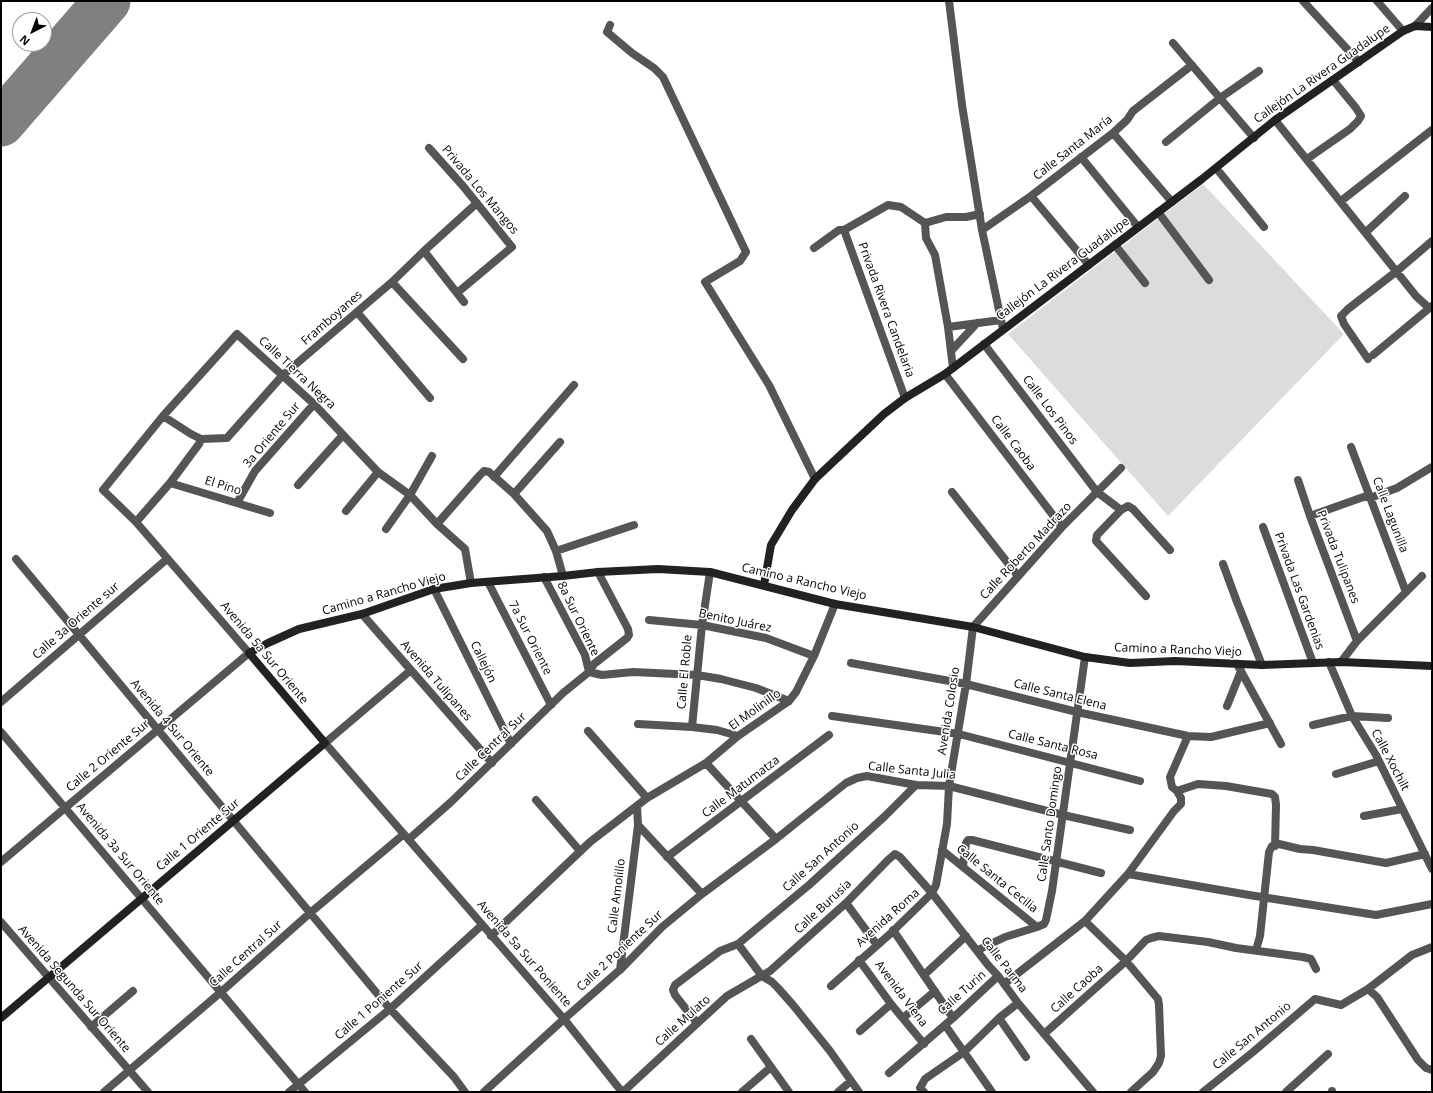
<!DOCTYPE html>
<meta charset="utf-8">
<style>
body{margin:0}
#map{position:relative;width:1433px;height:1093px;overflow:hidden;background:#fff;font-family:"Open Sans",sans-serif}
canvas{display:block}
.frame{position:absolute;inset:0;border:2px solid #000;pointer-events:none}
.north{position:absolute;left:12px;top:12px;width:40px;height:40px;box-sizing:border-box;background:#fff;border:1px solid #999;border-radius:50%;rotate:222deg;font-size:11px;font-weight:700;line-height:16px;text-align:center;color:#000}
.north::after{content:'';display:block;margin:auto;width:14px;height:18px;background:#000;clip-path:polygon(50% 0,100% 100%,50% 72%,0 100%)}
</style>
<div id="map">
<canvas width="1433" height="1093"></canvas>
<div class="frame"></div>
<div class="north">N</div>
</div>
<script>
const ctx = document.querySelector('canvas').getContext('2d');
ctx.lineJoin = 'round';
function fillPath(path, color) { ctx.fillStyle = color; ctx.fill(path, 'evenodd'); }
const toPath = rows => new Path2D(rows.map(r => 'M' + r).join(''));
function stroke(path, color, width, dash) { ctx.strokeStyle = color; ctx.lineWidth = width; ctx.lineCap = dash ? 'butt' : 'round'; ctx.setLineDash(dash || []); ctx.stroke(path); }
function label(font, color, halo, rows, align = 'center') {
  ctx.font = font + ' "Open Sans",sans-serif'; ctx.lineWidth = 3; ctx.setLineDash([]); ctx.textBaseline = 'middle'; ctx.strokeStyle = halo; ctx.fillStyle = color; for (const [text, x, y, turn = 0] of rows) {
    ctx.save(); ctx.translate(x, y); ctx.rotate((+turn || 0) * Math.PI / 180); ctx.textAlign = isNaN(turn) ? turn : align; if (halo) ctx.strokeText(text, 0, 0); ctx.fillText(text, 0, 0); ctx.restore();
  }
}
fillPath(toPath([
 [1203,184,1344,334,1168,516,1008,334]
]), '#dcdcdc');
stroke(toPath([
 [1,123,107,1]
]), '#808080', 47);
stroke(toPath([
 [949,1,962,105,982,230,1003,329],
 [1303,1,1359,62],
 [1377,1,1403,31],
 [610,25,607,32,632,53,654,68,663,77,746,252,740,261,705,282,769,385,815,479],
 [1415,26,1432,8],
 [1173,43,1254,138],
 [1275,120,1416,296,1429,308],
 [1113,133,1172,202],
 [1166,142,1220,98,1259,71],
 [429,148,463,186,512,247,457,293],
 [1081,157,1138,227],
 [1307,159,1350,129,1358,121,1361,116,1356,108,1333,80],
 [1216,168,1264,227],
 [1031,196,1089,265],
 [1341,201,1432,130],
 [1158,212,1209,280],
 [925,223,926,238,935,255,948,327,953,368],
 [844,230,905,398],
 [982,230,1031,196,1113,133,1127,120,1133,111,1192,65],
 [1366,232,1405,196],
 [1115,245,1145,283],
 [814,248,839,230,844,230,888,205,901,207,925,223,946,217,966,217,980,214],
 [424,251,464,302],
 [392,282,463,359],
 [357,312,430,398],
 [948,327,1001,320],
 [984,344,1097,492,1121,510],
 [951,351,977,323],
 [1373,355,1432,306],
 [1368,359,1344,324,1341,316,1348,309,1397,271,1432,241],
 [945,374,1062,527],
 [163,416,191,434,201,439,227,438,282,376,392,282,424,251,477,203],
 [1351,447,1406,592],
 [494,477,574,385],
 [1298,480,1310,516,1357,641],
 [170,483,270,513],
 [298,485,343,435],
 [952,492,1018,576],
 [514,494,560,442],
 [1370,498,1397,488,1432,467],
 [237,503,255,471,314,404],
 [346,511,378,472],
 [1310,516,1369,495],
 [136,522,170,483,199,444,201,439],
 [437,524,480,475,484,471,489,472,514,494,547,531,556,551,563,576],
 [1263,527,1313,663],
 [386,529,410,495,432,456],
 [556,551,634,525],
 [16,559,390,1009,454,1077,465,1092],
 [1223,564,1237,602,1262,665],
 [544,577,585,655,589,672],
 [488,582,551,705],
 [434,589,511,744],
 [1146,596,1096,541,1097,535,1121,510,1128,506,1133,509,1170,550],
 [362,614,492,763],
 [649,620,702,625,766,638,814,656],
 [1329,662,1352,716,1376,755,1432,869],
 [1341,662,1357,641,1422,576],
 [851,663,966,684,1077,712,1188,736,1211,737,1270,723],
 [1237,664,1281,744],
 [411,670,325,743,564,1019,622,1092],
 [589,672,602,675,633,672,697,675,721,679,756,688,789,701],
 [1,702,167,559],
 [1227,706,1241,671],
 [832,716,959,734,1140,781],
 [638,724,692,727,717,730,738,736],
 [1313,725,1352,716,1388,718],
 [692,727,702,625,710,572],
 [588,731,647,798],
 [1,732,305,1092],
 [706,763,776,839],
 [1336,774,1379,761],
 [1177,791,1198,784,1226,786,1272,794,1275,797,1276,805,1275,846],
 [536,800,580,851],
 [637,806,638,825,702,894],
 [1364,816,1402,809],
 [409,839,451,802,563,693,589,672,594,664,627,638,629,635,628,629,598,572],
 [942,850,1037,927],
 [667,857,829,735],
 [1,862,249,653,136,522,103,490,163,416,237,334,314,404,378,472,410,495,437,524,465,549,471,583],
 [963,866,966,843,968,840,972,840,1101,873],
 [1128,874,1174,811,1181,804,1181,798,1177,791,1172,787,1170,777,1188,736],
 [846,903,877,945],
 [1085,921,1126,961,1158,999,1159,1005,1161,1056,1159,1063,1153,1072,1131,1092],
 [1,922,148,1092],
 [893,930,953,1018],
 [491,936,590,842,647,798,706,763,738,736,789,701,796,692,814,656,835,604],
 [738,944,762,976,772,982,778,988,793,1005,830,1051,859,1092],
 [978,950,1005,937,1037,927,1044,924,1046,920,1052,891,1085,657],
 [1256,950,1260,936,1269,852,1272,846,1279,844,1300,849,1313,850,1386,863,1425,854],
 [859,960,891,1004,924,1044],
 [620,970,638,825],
 [924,975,966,936],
 [1004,984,1085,921,1128,874,1249,895,1376,915,1432,904],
 [831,986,890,934,932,893,936,885,947,824,949,786,966,684,973,627,1062,527,1121,468],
 [1368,989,1377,997,1418,1060,1426,1068,1432,1070],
 [903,1018,935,991],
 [999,1018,1026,1057],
 [697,1023,675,995,673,990,675,985,720,951,738,944,809,885,884,817,916,785],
 [945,1025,992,1092],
 [91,1027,133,991],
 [860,1031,891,1004],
 [1044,1034,1126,961,1146,940,1151,938,1159,936,1208,942,1236,948,1303,957,1311,959,1316,969],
 [751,1039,789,1092],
 [889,1073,953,1018,998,976],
 [104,1092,221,992,310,913,404,834],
 [289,1092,390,1009,482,925],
 [484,1092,564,1019,622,968,662,927,702,894,776,839,846,783,857,778,867,776,916,785,949,786,1063,815,1130,830],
 [623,1092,691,1029,727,996,770,971,846,903,888,860,895,854,900,857,932,893,988,965,999,977,1018,1003,1093,1092],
 [742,1092,771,1067],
 [838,1092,851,1081],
 [924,1092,920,1088,925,1079,964,1052,999,1018,1018,1003],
 [1203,1092,1253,1052,1315,999,1341,1005,1368,989,1412,955,1432,947],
 [1286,1092,1328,1054],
 [1332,1092,1332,1091]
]), '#555', 8);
stroke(toPath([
 [764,585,771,545,792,510,815,479,884,414,905,398,945,374,1202,179,1275,120,1403,31,1415,26,1432,27],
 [1,1018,325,743,249,653,268,643,299,629,362,614,434,589,471,583,563,576,598,572,658,569,710,572,835,604,973,627,1085,657,1130,663,1175,661,1262,665,1341,662,1432,666]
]), '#222', 8);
label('12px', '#000', '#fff', [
 ["Callejón La Rivera Guadalupe",1322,74,-35],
 ["Calle Santa María",1073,148,-38],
 ["Privada Los Mangos",480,190,50],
 ["Callejón La Rivera Guadalupe",1063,269,-37],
 ["Privada Rivera Candelaria",886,310,70],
 ["Framboyanes",332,318,-41],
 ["Calle Tierra Negra",297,373,43],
 ["Calle Los Pinos",1050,410,53],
 ["3a Oriente Sur",272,435,-50],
 ["Calle Caoba",1013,443,53],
 ["El Pino",223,486,17],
 ["Calle Lagunilla",1390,515,69],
 ["Calle Roberto Madrazo",1026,551,-47],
 ["Privada Tulipanes",1338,557,69],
 ["Camino a Rancho Viejo",804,582,13],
 ["Privada Las Gardenias",1299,591,70],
 ["Camino a Rancho Viejo",384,594,-16],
 ["8a Sur Oriente",578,619,64],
 ["Calle 3a Oriente sur",76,621,-41],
 ["Benito Juárez",735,621,12],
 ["7a Sur Oriente",530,638,63],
 ["Camino a Rancho Viejo",1178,650,2],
 ["Avenida 5a Sur Oriente",264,653,50],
 ["Callejón",483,662,64],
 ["Calle El Roble",685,672,-85],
 ["Avenida Tulipanes",436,681,49],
 ["Calle Santa Elena",1060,695,14],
 ["El Molinillo",755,710,-36],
 ["Avenida Colosio",949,711,-81],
 ["Avenida 4 Sur Oriente",172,728,50],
 ["Calle Santa Rosa",1053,745,14],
 ["Calle Central Sur",491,747,-44],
 ["Calle 2 Oriente Sur",108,756,-40],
 ["Calle Xochilt",1390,760,62],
 ["Calle Santa Julia",912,771,6],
 ["Calle Matumatza",741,787,-37],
 ["Calle Santo Domingo",1050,824,-82],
 ["Calle 1 Oriente Sur",198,835,-40],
 ["Avenida 3a Sur Oriente",120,854,50],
 ["Calle San Antonio",821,857,-42],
 ["Calle Santa Cecilia",997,879,39],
 ["Calle Amolillo",617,896,-83],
 ["Calle Burusia",823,907,-43],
 ["Avenida Roma",888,918,-42],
 ["Calle 2 Poniente Sur",620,951,-43],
 ["Calle Central Sur",246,954,-42],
 ["Avenida 5a Sur Poniente",524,954,49],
 ["Calle Parma",1004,965,52],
 ["Avenida Segunda Sur Oriente",74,989,49],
 ["Calle Caoba",1077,989,-42],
 ["Calle Turin",962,993,-42],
 ["Avenida Viena",901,994,53],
 ["Calle 1 Poniente Sur",379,1001,-41],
 ["Calle Mulato",683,1021,-42],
 ["Calle San Antonio",1252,1036,-40]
]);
</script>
